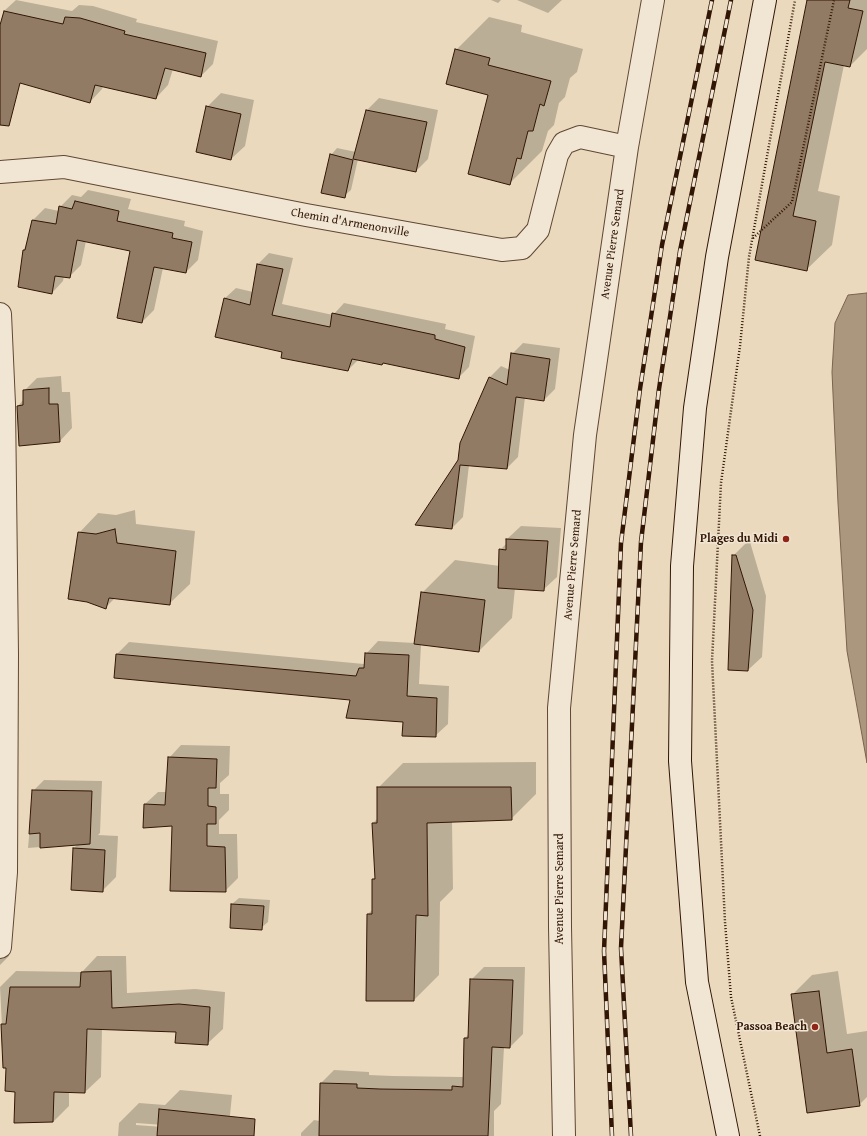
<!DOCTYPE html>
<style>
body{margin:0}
canvas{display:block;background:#ead9bd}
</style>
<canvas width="867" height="1136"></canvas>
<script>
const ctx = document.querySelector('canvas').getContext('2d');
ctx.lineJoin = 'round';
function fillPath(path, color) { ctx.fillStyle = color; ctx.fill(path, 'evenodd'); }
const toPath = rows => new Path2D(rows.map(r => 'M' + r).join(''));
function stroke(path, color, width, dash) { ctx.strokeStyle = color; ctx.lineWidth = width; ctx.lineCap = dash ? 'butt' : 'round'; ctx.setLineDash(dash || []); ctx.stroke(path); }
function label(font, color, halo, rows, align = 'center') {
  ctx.font = font + ' "Gentium Book Plus",serif'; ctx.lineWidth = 3; ctx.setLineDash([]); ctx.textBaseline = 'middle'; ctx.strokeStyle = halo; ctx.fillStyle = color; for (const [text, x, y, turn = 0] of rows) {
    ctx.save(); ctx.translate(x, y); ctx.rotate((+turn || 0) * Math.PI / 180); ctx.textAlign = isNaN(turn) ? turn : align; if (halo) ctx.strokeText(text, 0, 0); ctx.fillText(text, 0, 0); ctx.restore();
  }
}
const water = toPath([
 [867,293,867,763,847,651,838,503,832,372,835,323,848,295,867,293]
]);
fillPath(water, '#ab977e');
stroke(water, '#7b634e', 1);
fillPath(toPath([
 [16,0,72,11,79,5,93,6,137,19,136,22,218,41,213,64,201,76,173,69,168,85,156,98,103,86,102,89,90,102,0,77,0,29,4,11],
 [491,0,501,0,498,3],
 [517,0,562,0,548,13],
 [808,0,867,0,867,49,850,66,844,65,818,191,840,196,832,245,806,270,756,259],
 [489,17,522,25,521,32,583,49,577,72,570,78,565,97,559,103,554,125,548,131,542,151,509,184,489,94,456,50],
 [221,93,254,100,245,146,231,159,207,107],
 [379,98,438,110,428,159,416,171,358,159,351,190,344,196,331,155,337,148,356,152,367,110],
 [88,190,131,199,128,209,185,221,184,226,203,231,198,260,186,272,163,268,154,310,142,322,132,250,86,241,81,265,69,277,64,276,63,281,52,293,24,250,33,220,45,208,59,211,60,207,72,195,81,197],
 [269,253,293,258,282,304,333,315,344,303,446,324,445,329,475,336,469,367,458,378,384,362,382,364,359,359,348,370,283,351,224,299,236,288,253,292,258,264],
 [523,343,560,348,555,389,544,400,525,397,518,457,507,468,469,465,463,517,452,528,459,460,490,377,501,366,510,370,512,354],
 [61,376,62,392,70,392,72,428,60,441,18,406,24,399,24,391,37,378],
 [135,510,136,524,195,531,190,584,170,603,115,598,105,608,79,533,98,513,116,515],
 [521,526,561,528,557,577,543,590,515,588,512,618,479,651,421,644,419,684,449,686,448,724,435,736,352,699,274,693,207,685,117,654,129,642,364,664,366,654,378,641,415,643,422,593,455,560,500,566,500,550,507,543,507,539],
 [747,542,750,542,766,596,762,657,748,670,733,556],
 [181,745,230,746,229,775,220,783,220,794,229,794,229,810,219,820,219,834,237,834,238,878,225,891,173,825,145,804,158,792,167,792,169,758],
 [536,762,536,794,511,819,452,821,453,889,440,902,439,975,414,1000,368,914,373,909,373,879,376,877,373,823,378,818,378,788,403,763],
 [44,780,102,781,100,833,98,835,118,836,116,877,102,891,72,889,74,848,78,844,28,848,33,791],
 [16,852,9,956,0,965,0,853],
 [239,898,270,900,268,922,261,928,232,904],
 [97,956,126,956,127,993,195,989,225,992,223,1029,207,1044,177,1031,102,1028,101,1077,85,1092,69,1092,69,1106,53,1122,16,1091,7,1067,4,1067,0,987,16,971,82,972],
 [484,967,525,967,523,1034,510,1047,504,1047,501,1104,494,1111,494,1136,301,1136,301,1133,314,1120,320,1121,321,1083,334,1070,369,1072,369,1075,393,1076,463,1077,464,1039,469,1034,471,980],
 [838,971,847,1034,867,1031,867,1097,859,1105,808,1112,792,995,812,975],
 [180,1090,232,1095,228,1136,118,1136,119,1123,139,1103,165,1105],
 [136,1123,163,1125,163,1127,136,1125]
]), '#0003');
const building = toPath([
 [807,0,850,0,848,8,863,11,850,67,825,62,793,216,816,221,807,271,755,260,807,0],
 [4,11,63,24,65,17,80,18,125,31,124,34,206,53,201,77,165,68,156,99,95,85,90,103,20,83,9,126,0,125,0,25,4,11],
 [455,49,490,58,488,65,551,81,544,106,540,104,533,131,528,131,521,159,517,158,510,185,468,174,488,95,446,84,455,49],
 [206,106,241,114,231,160,196,152,206,106],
 [366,110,427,122,416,172,353,159,366,110],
 [330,154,353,160,345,198,321,193,330,154],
 [75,201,119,211,117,221,173,233,172,238,192,242,186,273,154,267,142,323,117,318,130,251,77,240,70,278,55,276,52,294,18,287,23,250,25,250,32,220,56,224,59,206,72,209,75,201],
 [257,264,283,269,272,315,330,327,332,313,435,335,435,339,465,347,459,379,383,363,382,365,352,359,348,371,281,358,282,352,215,337,224,298,250,305,257,264],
 [511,353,550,359,544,401,516,397,507,469,460,465,452,529,415,525,458,460,460,443,489,377,507,385,511,353],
 [49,388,49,404,58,404,60,442,19,446,17,406,23,405,23,390,49,388],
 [115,529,117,543,176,551,170,605,109,598,106,609,87,602,68,599,78,532,96,534,115,529],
 [506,539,548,541,544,591,498,588,499,549,506,550,506,539],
 [732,555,736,555,753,610,748,671,728,670,732,555],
 [421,592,485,600,479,652,414,644,421,592],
 [365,653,409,655,407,696,437,698,436,737,402,736,403,722,346,718,350,700,114,678,116,654,356,676,359,668,364,668,365,653],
 [168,757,217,759,216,788,208,788,208,806,216,807,216,824,207,824,207,846,225,847,226,892,170,891,172,826,143,828,144,804,165,805,168,757],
 [377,787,511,787,512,820,427,823,428,916,416,915,414,1001,366,1001,367,914,372,914,372,879,375,879,372,823,377,823,377,787],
 [32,790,92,791,90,844,40,848,40,833,29,834,32,790],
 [73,848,105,850,103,892,71,890,73,848],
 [231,904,264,906,262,930,230,928,231,904],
 [111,971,112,1008,179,1004,210,1007,208,1045,175,1043,176,1032,87,1029,85,1093,54,1092,53,1122,14,1123,15,1092,5,1091,6,1068,3,1068,1,1024,6,1024,10,987,80,987,81,972,111,971],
 [470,979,513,980,510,1048,492,1047,488,1136,319,1136,320,1083,357,1084,357,1088,380,1089,452,1090,452,1086,463,1087,464,1038,468,1038,470,979],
 [819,991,827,1053,852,1049,860,1106,807,1113,791,994,819,991],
 [159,1109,255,1119,254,1136,157,1136,159,1109]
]);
fillPath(building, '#927b65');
stroke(building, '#321605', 1);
const street = toPath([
 [0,172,64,167,306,215,502,250,522,248,538,230,557,155,564,143,580,137,627,147],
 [0,314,4,404,7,655,6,872,0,947],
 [564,1136,560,927,559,708,585,435,627,147,653,0]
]);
const secondary = toPath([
 [728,1136,697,982,680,761,682,566,695,408,717,257,765,0]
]);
stroke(street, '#604733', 24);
stroke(secondary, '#321605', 24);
stroke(toPath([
 [753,238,792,202,834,0],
 [760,1136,731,997,725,922,712,661,721,483,740,346,749,257,795,0]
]), '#321605', 2.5, [1, 2]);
stroke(street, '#f1e6d4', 22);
stroke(secondary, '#f1e6d4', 22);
const rail = toPath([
 [612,1136,604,951,621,543,640,389,662,245,712,0],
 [631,1136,621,948,641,542,659,389,680,251,731,0]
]);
stroke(rail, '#321605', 4.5);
stroke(rail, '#f1e6d4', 3, [9]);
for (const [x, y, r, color] of [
 [786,539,4,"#8f2418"],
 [815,1027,4,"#8f2418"]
]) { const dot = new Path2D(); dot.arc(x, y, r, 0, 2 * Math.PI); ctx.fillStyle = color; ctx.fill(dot); stroke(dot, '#f1e6d4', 1.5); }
label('12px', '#321605', '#f1e6d4', [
 ["Chemin d'Armenonville",350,223,10],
 ["Avenue Pierre Semard",613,244,-82],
 ["Avenue Pierre Semard",573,565,-85],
 ["Avenue Pierre Semard",560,889,-90]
]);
label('bold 12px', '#321605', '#f1e6d4', [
 ["Plages du Midi",778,539],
 ["Passoa Beach",807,1027]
], 'right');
</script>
